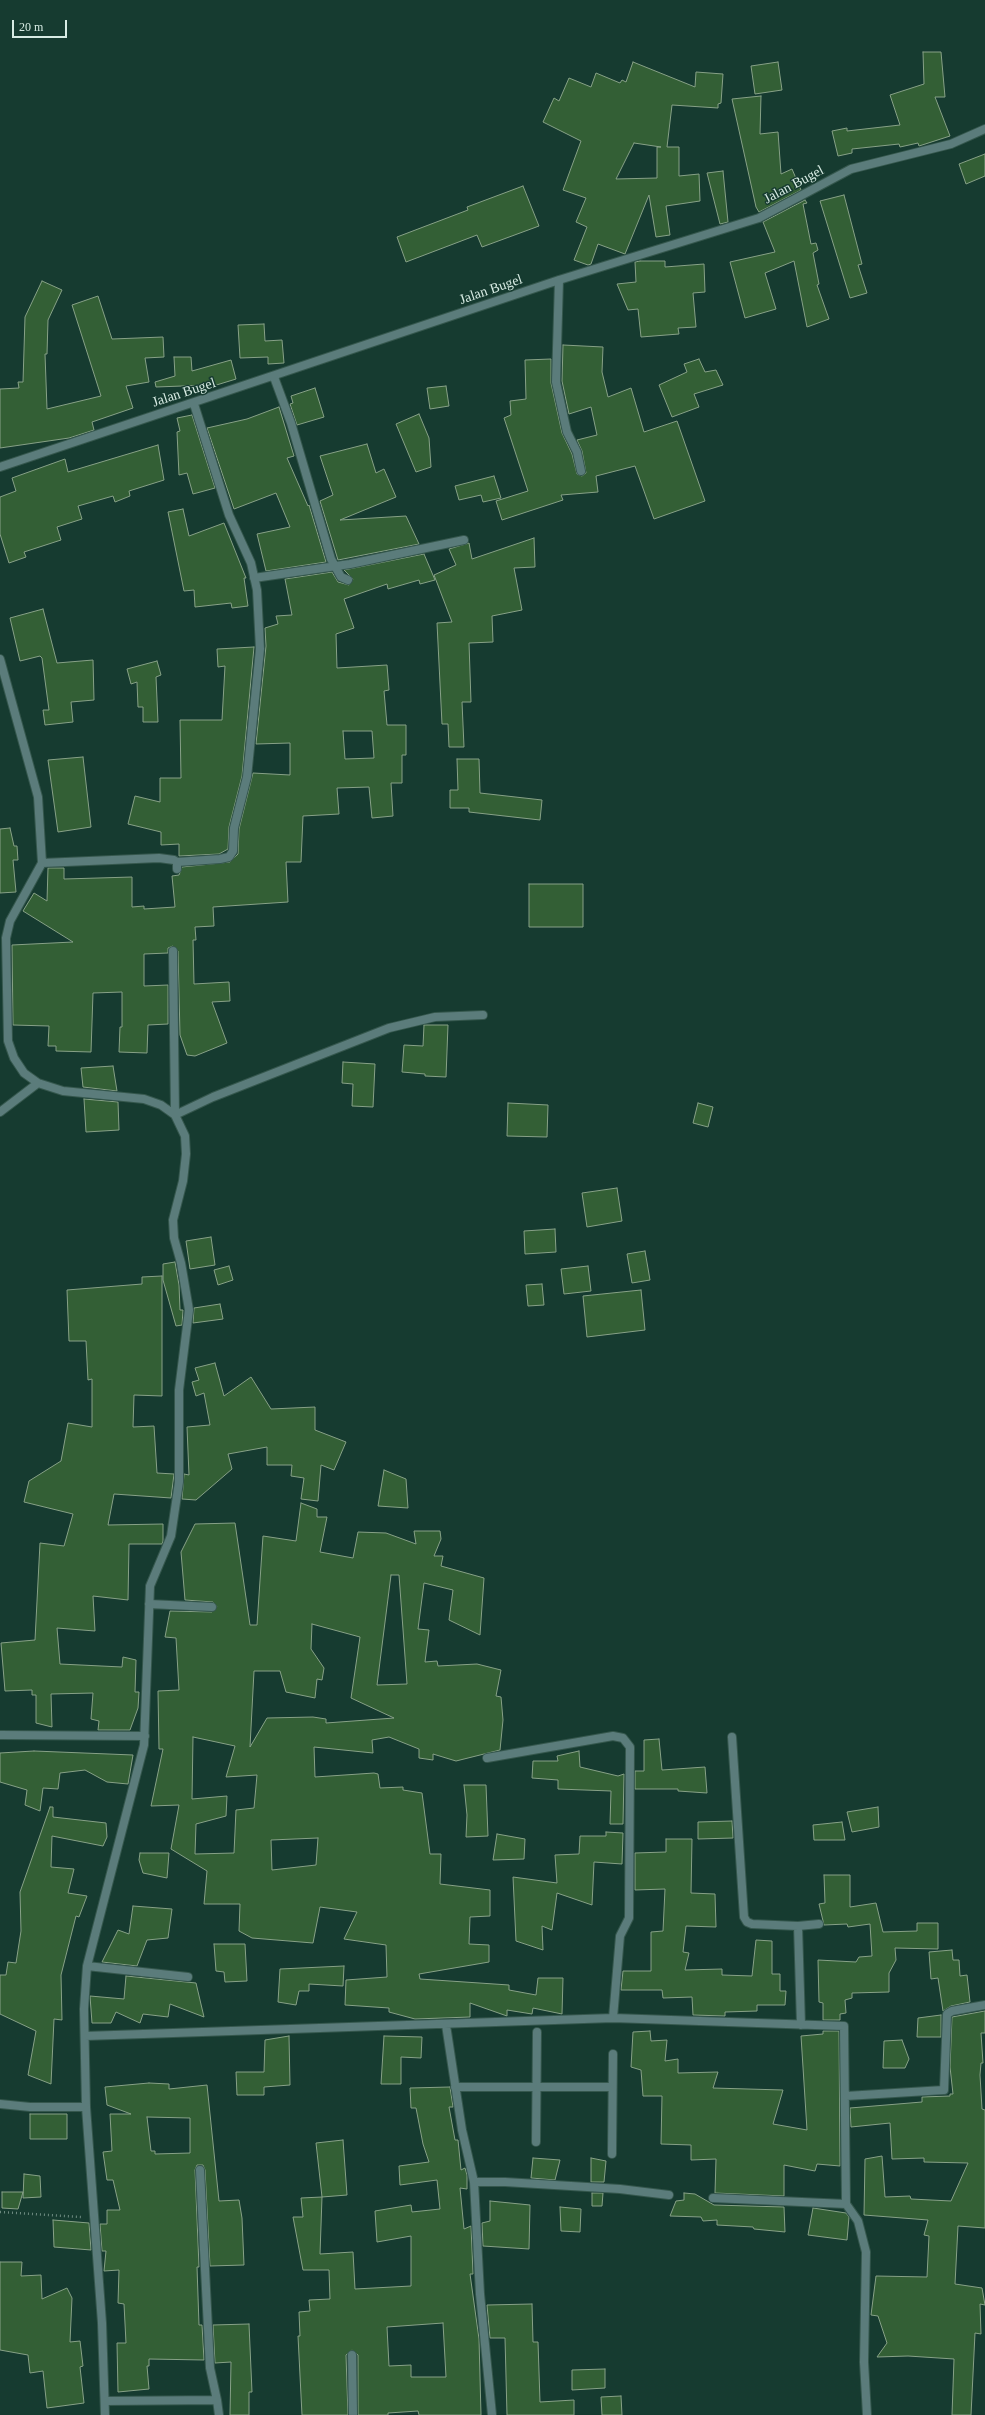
<!DOCTYPE html>
<style>
body{margin:0}
#map{position:relative;width:985px;height:2415px;overflow:hidden;background:#163b30;font-family:Georgia,serif}
canvas{display:block}
.scale{position:absolute;left:12px;top:20px;width:55px;height:18px;box-sizing:border-box;border:2px solid #d7ebe3;border-top:0;padding-left:5px;font-size:12px;line-height:14px;white-space:nowrap;color:#d7ebe3;-webkit-text-stroke:3px #163b30;paint-order:stroke}
</style>
<div id="map">
<canvas width="985" height="2415"></canvas>
<div class="scale">20 m</div>
</div>
<script>
const ctx = document.querySelector('canvas').getContext('2d');
ctx.lineJoin = 'round';
function fillPath(path, color) { ctx.fillStyle = color; ctx.fill(path, 'evenodd'); }
const toPath = rows => new Path2D(rows.map(r => 'M' + r).join(''));
function stroke(path, color, width, dash) { ctx.strokeStyle = color; ctx.lineWidth = width; ctx.lineCap = dash ? 'butt' : 'round'; ctx.setLineDash(dash || []); ctx.stroke(path); }
function label(font, color, halo, rows, align = 'center') {
  ctx.font = font + ' Georgia,serif'; ctx.lineWidth = 3; ctx.setLineDash([]); ctx.textBaseline = 'middle'; ctx.strokeStyle = halo; ctx.fillStyle = color; for (const [text, x, y, turn = 0] of rows) {
    ctx.save(); ctx.translate(x, y); ctx.rotate((+turn || 0) * Math.PI / 180); ctx.textAlign = isNaN(turn) ? turn : align; if (halo) ctx.strokeText(text, 0, 0); ctx.fillText(text, 0, 0); ctx.restore();
  }
}
const building = toPath([
 [923,52,941,52,945,97,935,97,950,136,919,146,918,143,900,147,899,144,852,149,852,153,838,156,832,131,847,128,847,131,900,125,890,95,924,84,923,52],
 [633,62,695,87,696,72,723,74,721,103,718,104,718,108,672,105,667,147,679,147,679,176,699,174,700,201,666,206,670,235,656,237,649,195,625,254,598,244,591,264,588,265,574,260,587,227,576,222,586,198,563,190,581,141,543,122,554,98,559,101,569,78,591,87,596,73,620,83,622,80,626,82,633,62],
 [634,143,661,147,657,147,657,178,616,179,634,143],
 [778,62,782,90,755,94,751,66,778,62],
 [761,96,760,134,778,132,781,174,792,169,801,190,759,212,756,207,732,99,761,96],
 [985,154,985,176,966,184,959,164,985,154],
 [723,171,728,222,720,224,707,173,723,171],
 [523,186,539,226,482,247,477,235,406,262,397,237,468,210,467,207,523,186],
 [844,195,862,264,858,265,867,293,850,298,820,201,844,195],
 [805,200,807,203,803,204,811,244,816,243,818,250,813,253,819,284,817,285,829,319,807,327,794,261,765,273,776,309,745,318,730,262,775,252,763,222,805,200],
 [640,261,665,261,665,267,704,264,705,292,693,293,696,327,678,328,679,334,641,337,638,309,628,310,617,284,636,282,635,262,640,261],
 [42,281,62,290,48,320,47,354,45,354,47,409,101,396,72,305,98,296,112,339,163,337,164,357,145,358,149,382,126,386,133,408,92,422,94,430,69,438,0,448,0,389,19,388,18,382,23,382,25,317,42,281],
 [264,324,265,341,282,340,284,363,268,364,268,357,240,358,238,325,264,324],
 [563,345,603,347,602,372,608,397,631,388,644,432,677,421,705,501,654,519,635,466,596,476,598,492,561,495,563,500,502,520,496,501,528,491,504,418,511,415,510,401,526,399,525,360,551,359,551,383,562,433,572,454,577,474,582,476,586,473,582,451,577,440,597,435,591,407,569,414,562,381,563,345],
 [174,357,191,357,192,371,231,360,236,379,210,387,209,385,156,387,155,382,175,376,174,357],
 [699,359,705,372,716,370,723,385,694,394,699,407,672,417,659,385,687,372,684,364,699,359],
 [446,386,449,406,430,409,427,388,446,386],
 [315,388,324,417,297,425,290,404,293,403,291,396,315,388],
 [279,407,294,456,287,458,308,506,309,505,326,562,266,571,257,534,290,527,276,493,234,509,207,428,247,419,279,407],
 [419,414,429,438,431,467,416,472,396,424,419,414],
 [192,415,215,488,193,494,187,473,179,475,177,432,180,431,177,418,192,415],
 [367,444,376,473,384,469,396,497,340,520,406,516,419,544,338,560,320,501,333,495,320,456,367,444],
 [158,445,164,480,129,491,130,496,115,502,113,496,78,506,82,519,57,527,61,540,24,552,26,557,9,563,0,534,0,497,16,491,12,478,65,459,68,472,158,445],
 [494,476,501,498,483,502,481,495,459,500,455,486,494,476],
 [183,509,189,536,224,523,246,578,244,578,248,606,232,608,231,603,195,607,194,590,184,591,168,512,183,509],
 [534,538,535,567,514,568,522,610,492,616,493,642,469,643,471,702,462,702,464,747,449,747,448,724,442,724,437,623,452,622,434,575,456,565,449,549,469,543,472,559,534,538],
 [424,554,435,580,420,584,419,580,388,589,387,584,344,599,354,628,336,634,337,668,387,665,389,690,384,691,387,725,406,725,406,755,402,755,402,783,391,783,393,816,372,818,369,787,337,788,339,814,303,816,301,862,286,862,288,902,213,907,214,926,195,927,196,940,193,940,194,984,229,982,230,1001,212,1002,227,1043,195,1056,187,1055,180,1035,178,951,173,946,168,948,168,953,144,954,144,986,168,985,168,1024,148,1025,147,1053,119,1052,120,1027,122,1027,122,992,93,993,91,1052,56,1051,56,1046,48,1046,49,1026,13,1025,12,945,73,942,23,911,34,893,47,901,48,868,64,868,64,879,132,877,132,907,144,906,144,909,175,907,172,876,179,875,182,867,230,862,238,854,239,829,253,773,290,775,290,743,256,744,266,646,265,628,278,624,276,616,292,615,285,579,332,572,338,582,349,585,353,579,344,570,424,554],
 [343,731,372,731,374,758,345,759,343,731],
 [43,609,57,663,93,660,94,700,71,702,73,722,45,725,43,710,49,710,42,658,40,656,20,661,10,618,43,609],
 [254,647,242,776,229,827,228,849,219,854,179,856,179,844,161,845,161,832,128,824,135,796,160,802,160,778,181,778,180,720,222,720,225,666,218,667,217,649,254,647],
 [157,661,161,675,156,677,158,722,143,722,143,707,138,707,137,682,131,684,127,669,157,661],
 [83,757,91,827,58,832,48,760,83,757],
 [457,759,479,759,480,793,542,800,540,820,469,812,469,808,450,808,450,790,458,790,457,759],
 [10,828,14,846,17,846,18,860,13,860,16,892,0,893,0,829,10,828],
 [529,884,583,884,583,927,529,927,529,884],
 [424,1025,448,1025,446,1077,425,1076,425,1074,402,1072,404,1045,423,1046,424,1025],
 [343,1062,375,1064,373,1107,352,1106,353,1084,342,1083,343,1062],
 [113,1066,117,1091,83,1087,81,1068,113,1066],
 [84,1099,118,1102,119,1130,86,1132,84,1099],
 [508,1103,548,1105,547,1137,507,1136,508,1103],
 [698,1103,713,1107,708,1127,693,1123,698,1103],
 [617,1188,622,1221,587,1227,582,1193,617,1188],
 [555,1229,556,1252,525,1254,524,1231,555,1229],
 [211,1237,215,1265,190,1269,186,1241,211,1237],
 [645,1251,650,1280,632,1283,627,1254,645,1251],
 [175,1262,179,1285,180,1310,183,1310,182,1325,176,1326,163,1280,163,1264,175,1262],
 [229,1266,233,1280,218,1285,214,1270,229,1266],
 [588,1266,591,1291,564,1294,561,1269,588,1266],
 [162,1276,162,1396,134,1395,133,1427,154,1426,157,1473,174,1474,171,1498,114,1494,108,1525,163,1524,163,1541,162,1544,129,1544,128,1600,93,1596,95,1631,57,1628,60,1664,122,1667,123,1657,136,1660,135,1692,139,1692,138,1708,130,1730,98,1730,99,1721,91,1719,93,1693,51,1694,52,1727,36,1723,36,1695,32,1695,32,1690,5,1691,1,1643,35,1640,40,1543,64,1546,73,1514,24,1502,29,1481,61,1461,68,1423,92,1427,92,1379,88,1380,86,1341,69,1341,67,1290,142,1284,142,1277,162,1276],
 [542,1284,544,1305,528,1306,526,1285,542,1284],
 [641,1290,645,1330,587,1337,583,1296,641,1290],
 [220,1304,223,1319,193,1323,194,1308,220,1304],
 [215,1363,224,1396,251,1377,271,1409,315,1407,315,1430,346,1442,334,1470,321,1465,318,1501,301,1499,304,1478,291,1476,292,1465,267,1465,267,1447,228,1454,232,1469,196,1500,182,1499,184,1474,189,1475,187,1427,210,1425,204,1393,196,1396,192,1382,199,1380,195,1368,215,1363],
 [384,1470,406,1479,408,1508,378,1506,384,1470],
 [301,1503,317,1509,317,1517,327,1517,320,1552,353,1558,358,1532,386,1533,416,1544,414,1531,440,1531,441,1539,434,1556,443,1556,441,1566,484,1578,480,1635,449,1620,453,1590,424,1583,418,1629,429,1630,425,1662,437,1661,438,1666,477,1664,501,1670,496,1696,501,1697,503,1720,500,1750,456,1761,433,1754,433,1760,419,1758,419,1749,389,1737,372,1740,373,1753,314,1747,315,1777,374,1773,378,1774,380,1788,403,1787,403,1790,422,1793,430,1854,441,1854,440,1884,490,1890,490,1916,470,1917,469,1944,489,1945,489,1962,419,1974,420,1979,509,1985,509,1990,536,1995,538,1978,563,1978,562,2014,533,2008,532,2014,507,2010,507,2016,470,2003,470,2017,415,2019,389,2012,389,2008,345,2005,346,1980,387,1977,386,1945,344,1939,357,1912,320,1907,313,1943,252,1938,239,1931,240,1904,204,1904,207,1871,171,1849,179,1805,151,1806,163,1749,159,1749,158,1691,179,1690,176,1638,165,1637,170,1611,212,1612,217,1607,213,1602,185,1600,181,1552,195,1524,235,1523,250,1625,257,1625,263,1536,296,1541,301,1503],
 [391,1575,399,1575,407,1684,377,1685,391,1575],
 [312,1624,360,1637,351,1698,394,1718,326,1723,326,1719,313,1717,267,1718,250,1747,254,1671,280,1671,286,1692,315,1698,317,1679,322,1680,324,1668,311,1649,312,1624],
 [193,1737,235,1746,226,1777,257,1775,254,1808,236,1810,234,1853,195,1854,196,1824,226,1816,227,1796,192,1799,193,1737],
 [318,1838,316,1865,272,1870,271,1840,318,1838],
 [659,1739,662,1770,705,1767,707,1793,678,1791,678,1789,635,1789,635,1771,644,1771,644,1740,659,1739],
 [34,1751,133,1755,128,1784,107,1782,85,1770,60,1773,58,1789,43,1788,40,1811,25,1805,27,1790,0,1782,0,1753,34,1751],
 [579,1751,580,1767,618,1776,624,1774,623,1824,610,1824,611,1791,558,1789,558,1780,532,1778,533,1761,558,1761,557,1756,579,1751],
 [464,1785,486,1785,488,1836,466,1837,467,1815,464,1785],
 [50,1807,53,1807,53,1817,106,1823,107,1837,103,1846,52,1836,51,1867,74,1869,68,1893,87,1896,79,1917,76,1916,61,1975,62,2020,54,2019,51,2084,28,2075,36,2031,0,2014,0,1975,6,1975,8,1962,16,1963,21,1931,20,1892,50,1807],
 [878,1807,879,1827,852,1832,847,1812,878,1807],
 [732,1821,733,1838,698,1839,698,1822,732,1821],
 [842,1822,845,1840,814,1840,813,1825,842,1822],
 [606,1832,623,1833,622,1864,594,1862,592,1905,557,1893,552,1930,542,1926,543,1950,516,1941,513,1877,557,1883,555,1855,579,1854,580,1836,606,1836,606,1832],
 [497,1834,525,1839,524,1859,493,1860,497,1834],
 [666,1839,692,1839,691,1893,715,1894,716,1927,686,1926,683,1952,689,1953,685,1970,722,1969,722,1975,752,1976,756,1940,772,1941,772,1974,780,1974,780,1991,786,1991,785,2005,757,2005,757,2011,725,2012,725,2016,693,2015,692,1997,663,1998,662,1990,621,1990,623,1971,651,1971,651,1932,663,1931,665,1889,635,1890,635,1853,666,1852,666,1839],
 [140,1853,169,1853,167,1878,143,1873,139,1860,140,1853],
 [824,1875,850,1875,850,1907,876,1903,883,1932,917,1931,917,1923,938,1923,938,1949,895,1948,896,1960,889,1973,889,1992,852,1993,852,1998,845,2000,846,2013,840,2014,840,2020,823,2020,823,2003,819,2002,818,1960,856,1962,859,1957,872,1956,870,1924,848,1927,847,1924,824,1925,819,1904,825,1903,824,1875],
 [133,1906,172,1909,168,1938,147,1940,137,1966,102,1962,118,1930,129,1934,133,1906],
 [214,1944,245,1944,247,1981,225,1982,224,1972,216,1971,214,1944],
 [952,1950,953,1960,959,1960,960,1976,967,1975,970,2002,951,2006,943,2011,938,1978,931,1979,929,1952,952,1950],
 [344,1966,343,1986,309,1984,309,1991,299,1991,296,2005,278,2002,280,1969,344,1966],
 [126,1976,196,1983,204,2017,170,2004,168,2017,143,2014,140,2023,116,2012,111,2023,92,2023,90,1996,124,1999,126,1976],
 [985,2011,985,2033,981,2033,983,2063,981,2063,980,2075,982,2109,985,2110,985,2228,958,2226,955,2284,982,2288,985,2305,980,2304,981,2334,975,2333,971,2415,952,2415,954,2359,908,2356,877,2357,887,2343,878,2316,871,2315,876,2276,927,2277,929,2236,924,2235,928,2220,864,2215,865,2159,882,2156,885,2197,910,2196,911,2199,951,2201,968,2163,924,2162,924,2158,892,2159,890,2123,851,2127,850,2108,922,2102,922,2097,950,2096,950,2094,953,2094,950,2067,952,2017,985,2011],
 [941,2015,941,2037,917,2037,918,2018,941,2015],
 [650,2031,651,2041,667,2040,665,2061,678,2059,678,2073,718,2072,713,2088,783,2090,773,2124,807,2130,801,2036,823,2034,823,2031,839,2031,840,2166,817,2164,815,2171,784,2165,784,2196,715,2193,716,2159,691,2160,691,2145,661,2144,662,2096,643,2096,641,2070,631,2067,633,2032,650,2031],
 [289,2036,290,2085,264,2087,264,2095,237,2095,236,2072,264,2072,265,2040,289,2036],
 [384,2036,422,2037,421,2058,401,2057,401,2084,381,2084,384,2036],
 [902,2040,909,2059,905,2068,883,2068,884,2041,902,2040],
 [149,2083,169,2084,169,2089,207,2085,219,2201,239,2200,242,2218,244,2265,210,2266,205,2170,203,2165,197,2165,195,2170,199,2267,197,2267,199,2325,202,2325,204,2360,149,2359,149,2366,147,2366,149,2389,118,2392,117,2343,126,2343,124,2304,118,2303,119,2270,104,2271,106,2251,102,2251,100,2224,107,2224,107,2210,120,2210,113,2180,107,2180,103,2152,112,2151,110,2114,131,2114,107,2105,105,2087,149,2083],
 [147,2117,190,2118,190,2153,155,2154,155,2151,151,2151,147,2117],
 [450,2087,453,2107,449,2107,455,2140,458,2140,461,2170,465,2168,467,2175,467,2189,460,2188,464,2229,471,2226,473,2274,470,2274,479,2339,481,2415,419,2415,418,2411,388,2413,388,2415,358,2415,358,2355,352,2350,346,2355,348,2415,302,2415,298,2336,300,2336,299,2312,310,2311,309,2300,330,2299,329,2270,303,2270,293,2217,303,2217,301,2198,322,2197,320,2254,353,2252,355,2289,411,2286,411,2236,377,2242,375,2211,411,2205,412,2212,440,2209,437,2180,400,2185,399,2166,429,2162,423,2144,416,2108,411,2108,410,2088,450,2087],
 [443,2323,446,2377,411,2377,411,2365,389,2366,387,2327,443,2323],
 [30,2114,67,2114,67,2139,30,2139,30,2114],
 [343,2140,347,2195,322,2197,316,2143,343,2140],
 [533,2158,560,2160,555,2180,531,2178,533,2158],
 [591,2158,606,2161,604,2182,591,2182,591,2158],
 [24,2174,40,2176,41,2197,23,2198,24,2174],
 [2,2192,23,2192,18,2209,2,2208,2,2192],
 [592,2193,603,2193,602,2206,592,2206,592,2193],
 [684,2193,695,2194,714,2205,784,2207,785,2232,754,2229,753,2227,717,2225,717,2220,703,2221,701,2217,670,2216,676,2201,684,2200,684,2193],
 [490,2201,530,2205,529,2249,483,2246,482,2223,490,2221,490,2201],
 [560,2207,581,2209,580,2232,561,2231,560,2207],
 [813,2208,846,2213,849,2217,847,2240,808,2235,813,2208],
 [53,2220,89,2223,91,2250,54,2247,53,2220],
 [0,2262,22,2262,21,2276,41,2275,42,2299,67,2288,72,2298,70,2342,80,2341,83,2366,80,2367,84,2403,47,2408,43,2371,30,2373,28,2355,0,2350,0,2262],
 [532,2304,533,2342,538,2342,540,2402,574,2400,574,2415,507,2415,505,2338,490,2338,487,2305,532,2304],
 [249,2324,252,2392,249,2392,249,2415,230,2415,231,2362,215,2363,213,2325,249,2324],
 [605,2369,605,2388,572,2390,572,2370,605,2369],
 [621,2396,622,2415,602,2415,601,2397,621,2396]
]);
fillPath(building, '#335f35');
stroke(building, '#87a187', 1);
const street = toPath([
 [559,280,556,382,567,432,577,452,581,471],
 [274,377,291,423,331,559,341,577,348,580],
 [0,467,559,280,759,218,851,169,951,144,985,129],
 [254,578,350,564,464,540],
 [0,659,38,797,42,863],
 [177,862,220,859,229,857,233,851,234,828,247,777,260,649,257,590,251,563,229,515,194,404],
 [173,951,175,1115,213,1097,389,1028,435,1017,483,1015],
 [0,1112,38,1083],
 [149,1604,212,1607],
 [0,1735,145,1736],
 [732,1737,744,1917,747,1922,752,1924,798,1926],
 [487,1758,613,1736,623,1738,630,1747,629,1918,620,1936,613,2018],
 [87,1966,188,1977],
 [446,2025,462,2130,474,2182,480,2294,492,2415],
 [801,2025,798,1926,819,1924],
 [85,2036,613,2018,844,2026,846,2204,713,2198],
 [455,2087,612,2087],
 [846,2096,944,2090,947,2014,952,2011,985,2005],
 [0,2104,30,2107,86,2107],
 [536,2142,537,2032],
 [612,2154,613,2054],
 [474,2182,505,2182,620,2189,669,2195],
 [846,2204,858,2221,866,2252,864,2362,867,2415],
 [352,2355,353,2415],
 [217,2400,219,2415],
 [105,2401,217,2400,210,2368,200,2170],
 [105,2415,102,2323,86,2107,84,2009,87,1966,144,1745,150,1586,171,1536,179,1482,179,1390,189,1310,181,1263,174,1238,173,1220,183,1181,186,1154,185,1136,175,1115,161,1105,144,1099,63,1091,38,1083,24,1073,14,1058,8,1041,6,938,10,921,42,863,159,858,174,860,177,862,177,869]
]);
stroke(street, '#35574d', 10);
stroke(toPath([
 [0,2212,81,2217]
]), '#6e8b81', 2.5, [1, 3]);
stroke(street, '#5b7c7b', 8);
label('14px', '#d7ebe3', '#163b30', [
 ["Jalan Bugel",794,185,-28],
 ["Jalan Bugel",491,290,-19],
 ["Jalan Bugel",184,393,-18]
]);
</script>
